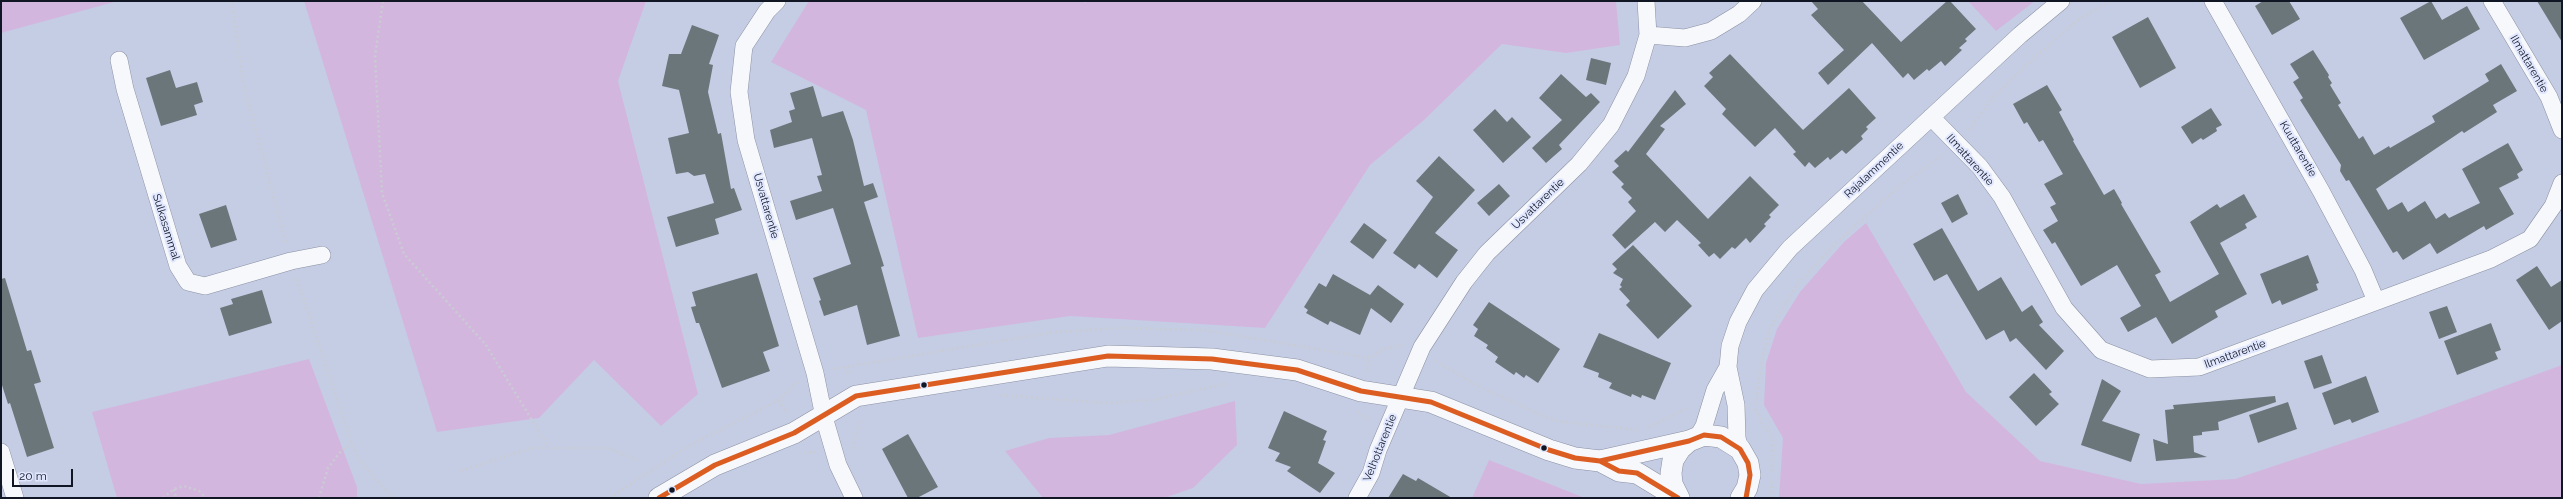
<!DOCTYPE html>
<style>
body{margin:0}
#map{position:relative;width:2563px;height:499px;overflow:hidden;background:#c5cde5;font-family:Raleway,sans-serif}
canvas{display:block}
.frame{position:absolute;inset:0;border:2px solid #111625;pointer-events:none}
.scale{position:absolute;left:12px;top:469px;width:61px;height:18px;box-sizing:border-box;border:2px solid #111625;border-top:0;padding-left:5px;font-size:12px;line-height:14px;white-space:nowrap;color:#111625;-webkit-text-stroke:3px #e0e7fe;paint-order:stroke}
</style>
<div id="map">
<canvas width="2563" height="499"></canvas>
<div class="frame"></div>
<div class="scale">20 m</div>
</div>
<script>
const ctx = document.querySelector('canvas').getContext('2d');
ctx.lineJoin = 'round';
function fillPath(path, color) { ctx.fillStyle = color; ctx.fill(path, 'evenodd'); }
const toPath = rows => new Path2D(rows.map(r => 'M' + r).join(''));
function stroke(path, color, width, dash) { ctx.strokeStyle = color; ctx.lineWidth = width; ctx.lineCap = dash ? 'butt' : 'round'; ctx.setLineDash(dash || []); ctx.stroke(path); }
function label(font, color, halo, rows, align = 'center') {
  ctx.font = font + ' Raleway,sans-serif'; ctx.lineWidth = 4; ctx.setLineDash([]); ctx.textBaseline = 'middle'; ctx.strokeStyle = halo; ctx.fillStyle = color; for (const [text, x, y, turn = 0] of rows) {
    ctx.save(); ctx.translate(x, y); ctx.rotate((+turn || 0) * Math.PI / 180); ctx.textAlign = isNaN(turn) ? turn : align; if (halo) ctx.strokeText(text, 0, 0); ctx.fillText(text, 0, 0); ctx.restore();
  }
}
fillPath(toPath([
 [1,1,118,1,1,33],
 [304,1,646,1,618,81,698,394,661,426,594,360,539,418,437,432],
 [809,1,1083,1,1085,3,1088,1,1616,1,1620,45,1566,53,1502,44,1424,120,1370,165,1265,328,1070,316,918,338,866,110,771,62],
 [1968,1,2035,1,1996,31],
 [1866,223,1966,392,2040,461,2141,484,2235,479,2403,423,2562,365,2562,498,1779,498,1783,438,1764,405,1766,363,1777,329,1800,292,1844,242],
 [309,359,357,487,357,498,117,498,92,412],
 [1235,401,1237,445,1193,488,1164,498,1043,498,1005,451,1049,438,1109,435],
 [1489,460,1585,498,1472,498]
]), '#d3b6de');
fillPath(toPath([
 [1811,1,1862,1,1901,42,1947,1,1950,1,1976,29,1965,39,1967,41,1959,48,1962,50,1945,66,1941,61,1929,71,1927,69,1914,80,1908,73,1903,78,1872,43,1828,85,1818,73,1844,50,1811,15,1818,9],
 [2263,1,2289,1,2300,19,2272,35,2255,6],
 [2431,1,2442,20,2467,6,2480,29,2424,60,2400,18],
 [2537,1,2562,1,2562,42],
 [2148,17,2176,68,2140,88,2112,37],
 [692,25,719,35,709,64,713,65,708,92,718,134,721,133,731,189,734,188,742,210,715,219,719,234,676,247,667,217,714,203,705,174,694,176,688,172,676,174,668,138,689,133,679,90,662,86,669,54,681,54],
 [2313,50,2329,75,2328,77,2332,83,2330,85,2341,103,2338,105,2359,139,2363,136,2374,155,2389,146,2390,148,2435,122,2432,116,2489,81,2485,74,2501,64,2517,91,2493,105,2497,112,2464,133,2462,131,2376,189,2388,210,2402,202,2408,212,2425,201,2436,219,2445,213,2449,218,2480,203,2462,169,2508,143,2523,170,2517,174,2519,178,2499,188,2514,214,2486,230,2484,226,2437,254,2430,243,2403,260,2397,251,2393,253,2349,180,2346,181,2340,171,2341,165,2300,100,2303,98,2293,82,2299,78,2290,64],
 [1730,54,1803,130,1849,88,1876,118,1866,127,1868,129,1861,136,1863,139,1846,154,1842,150,1830,160,1828,157,1815,168,1809,162,1805,167,1793,154,1796,152,1775,128,1755,147,1722,114,1726,109,1704,86,1713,77,1709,73],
 [1591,58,1611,63,1606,85,1586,80],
 [170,70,176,88,197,82,203,102,194,105,197,115,161,126,146,78],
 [1561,74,1586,97,1591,93,1600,102,1559,145,1562,149,1546,163,1532,148,1562,120,1539,98],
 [2047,85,2062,110,2059,112,2074,140,2073,141,2104,195,2114,189,2122,203,2121,204,2161,272,2155,275,2170,302,2219,274,2190,222,2217,204,2220,208,2244,194,2257,217,2245,224,2247,228,2220,243,2247,294,2215,311,2218,317,2172,344,2156,317,2128,332,2120,318,2141,306,2117,265,2081,286,2055,242,2052,244,2043,230,2058,221,2050,207,2056,204,2044,184,2063,174,2043,140,2039,142,2027,122,2024,124,2013,104],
 [813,86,822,117,843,111,853,140,864,186,873,183,878,197,864,202,884,266,881,267,900,336,867,345,857,305,824,316,819,301,821,300,813,278,851,264,833,208,796,220,790,201,822,191,817,176,822,175,812,138,774,148,770,130,792,122,789,111,795,109,790,93],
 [1675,90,1686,104,1660,126,1665,129,1646,154,1708,219,1750,176,1779,205,1769,215,1771,217,1764,224,1766,226,1750,243,1746,238,1735,249,1732,247,1720,259,1714,253,1709,257,1698,245,1701,243,1677,220,1665,232,1655,222,1625,249,1612,235,1636,211,1628,202,1632,198,1621,187,1624,184,1612,172,1619,166,1614,161,1626,150,1628,152],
 [2211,108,2222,125,2216,128,2217,131,2203,140,2201,138,2192,144,2181,127],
 [1495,109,1507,122,1512,117,1531,137,1503,163,1473,130],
 [1439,156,1475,190,1435,233,1458,250,1437,278,1419,264,1415,269,1393,253,1433,197,1416,181],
 [1499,184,1510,196,1489,216,1477,203],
 [1958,194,1968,214,1952,223,1941,203],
 [226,205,237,240,211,248,199,214],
 [1364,223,1387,240,1373,259,1350,242],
 [1942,228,1978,291,2001,277,2022,312,2032,305,2043,322,2039,325,2064,351,2046,370,2016,338,2010,342,2004,330,1986,340,1947,274,1934,281,1913,244],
 [1633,245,1692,306,1658,339,1626,305,1630,301,1619,289,1622,287,1620,285,1623,279,1613,273,1617,269,1612,264],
 [2308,255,2319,283,2316,284,2318,290,2282,305,2280,300,2272,304,2260,274],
 [2537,266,2551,287,2562,280,2562,321,2549,330,2516,280],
 [757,273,779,346,763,352,770,371,722,388,699,323,696,323,691,307,696,306,692,292],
 [1333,274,1370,295,1378,285,1404,304,1391,323,1371,308,1360,335,1330,321,1328,325,1306,313,1308,310,1304,307,1319,283,1326,287],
 [5,278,27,351,31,350,41,382,34,384,54,448,27,457,10,403,8,404,1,382,1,279],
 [262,290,272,323,229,336,220,308,233,304,231,299],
 [1489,302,1560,349,1538,383,1526,375,1524,378,1516,372,1514,375,1495,362,1498,357,1486,348,1488,345,1474,336,1478,329,1473,325],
 [2447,306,2457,332,2439,339,2429,312],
 [2491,323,2501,350,2495,352,2498,359,2457,375,2444,341],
 [1599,333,1671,363,1655,400,1642,395,1641,398,1632,394,1631,397,1609,388,1612,383,1598,377,1599,373,1583,367],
 [2322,355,2332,383,2314,389,2304,361],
 [2034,373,2052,392,2049,394,2059,404,2036,426,2009,397],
 [2366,376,2379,412,2352,423,2350,419,2334,425,2322,393],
 [2102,379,2121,391,2102,421,2140,434,2131,462,2081,445],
 [2275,396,2276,402,2218,422,2219,430,2202,432,2202,435,2193,436,2194,452,2207,457,2156,461,2153,439,2168,444,2165,410,2174,409,2173,405],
 [2288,402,2297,429,2258,443,2249,415],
 [1284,411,1327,431,1323,440,1326,441,1318,463,1335,473,1320,493,1287,471,1291,467,1275,461,1280,453,1268,448],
 [908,434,938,487,917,498,908,498,882,449],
 [1403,474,1416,481,1418,478,1452,498,1388,498]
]), '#6b767b');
const minor = toPath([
 [777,1,767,11,744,46,739,92,746,140,815,373,824,417,838,465,854,498],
 [2213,1,2321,191,2363,270,2376,301],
 [2492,1,2549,97,2562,130],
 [1648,35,1685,38,1711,31,1739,14,1753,1],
 [119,60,125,89,178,266,188,282,205,286,291,261,322,255],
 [1931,117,1980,167,2002,197,2064,308,2101,350,2150,369,2199,367,2491,259,2530,239,2553,206,2562,183],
 [1697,438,1704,426,1715,390,1728,367],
 [1740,449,1737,438,1736,405,1728,367,1730,346,1738,322,1755,290,1790,248,2020,35,2061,1],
 [1,452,15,498],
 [1357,498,1371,473,1378,450,1422,347,1464,282,1487,253,1579,164,1611,125,1636,76,1648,35,1646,1]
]);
const tertiary = toPath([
 [1600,461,1619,471,1637,473,1678,498],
 [659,498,715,465,794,433,856,396,1108,356,1212,359,1297,370,1361,391,1431,402,1549,450,1575,458,1600,461,1689,441],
 [1679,498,1672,484,1671,473,1673,460,1680,449,1689,441,1704,435,1721,437,1740,449,1748,463,1750,475,1747,488,1741,498]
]);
stroke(minor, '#8b90a2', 18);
stroke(tertiary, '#8b90a2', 22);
stroke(toPath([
 [232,1,243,82,286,243],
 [383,1,375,56,382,193,404,254,486,345,549,448,608,448,637,460],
 [1969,130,1992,98,2042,51,2078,20,2110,1],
 [297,279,352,444,357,456,376,480,394,498],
 [1435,361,1484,389,1555,421,1638,430],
 [845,367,849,376],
 [833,369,1055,332,1121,328,1204,330,1370,358,1383,349,1402,345],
 [1366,371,1370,358],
 [1001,395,1107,403,1152,400,1229,383],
 [779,400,787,414],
 [1756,404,1761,362,1771,326,1798,283,1840,239,1897,188,1942,155],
 [1755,409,1772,439,1772,474],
 [1358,412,1370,421],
 [1649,427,1689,407],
 [853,449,860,419],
 [804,453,815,452],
 [461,471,531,448,548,448],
 [174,489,176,498],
 [163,498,174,489,184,486,199,491,206,498],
 [319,498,328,468,341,451,352,444],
 [609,498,687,447,779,400,798,381],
 [1771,498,1772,479]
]), '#c9ccd3', 2.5, [2, 3]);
stroke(minor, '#f6f8fb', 17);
stroke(tertiary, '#f6f8fb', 21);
stroke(toPath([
 [1592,460,1600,461,1619,471,1637,473,1678,498],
 [659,498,715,465,794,433,856,396,1108,356,1212,359,1297,370,1361,391,1431,402,1549,450,1575,458,1600,461,1689,441,1704,435,1721,437,1740,449,1748,463,1750,475,1746,498]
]), '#dc5d22', 5);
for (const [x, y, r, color] of [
 [924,385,3.5,"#111625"],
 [1544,448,3.5,"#111625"],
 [672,490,3.5,"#111625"]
]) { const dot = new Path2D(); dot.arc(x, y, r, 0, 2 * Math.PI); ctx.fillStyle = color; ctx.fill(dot); stroke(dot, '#e0e7fe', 1.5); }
label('11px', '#111625', '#e0e7fe', [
 ["Ilmattarentie",2529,64,60],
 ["Kuuttarentie",2298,149,60],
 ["Ilmattarentie",1970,160,48],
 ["Rajalammentie",1874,170,-43],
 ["Usvattarentie",1538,204,-44],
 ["Usvattarentie",766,206,74],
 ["Sulkasammal",166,227,73],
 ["Ilmattarentie",2235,354,-20],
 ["Velhottarentie",1380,448,-68]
]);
</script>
